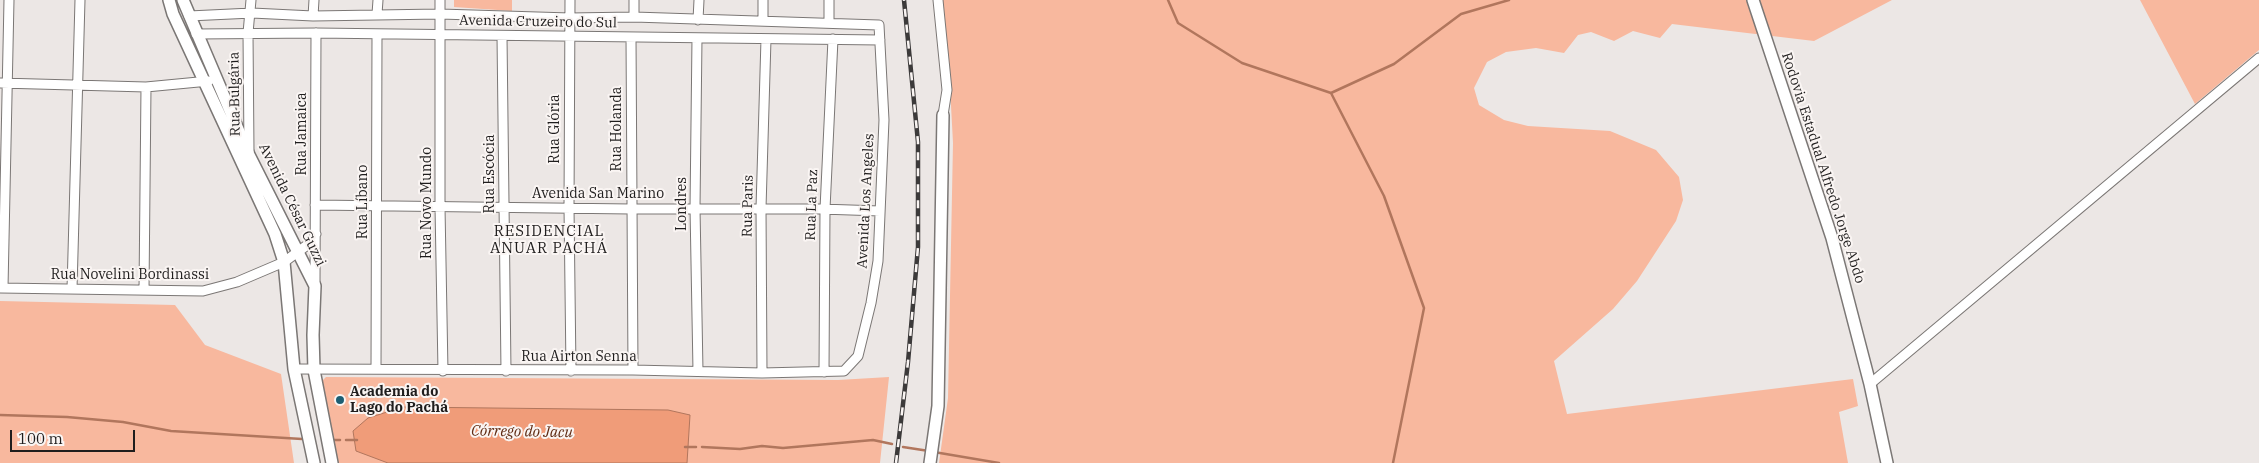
<!DOCTYPE html>
<meta charset="utf-8">
<style>
body{margin:0}
#map{position:relative;width:2259px;height:463px;overflow:hidden;background:#ece7e5;font-family:"IBM Plex Serif",serif}
canvas{display:block}
.scale{position:absolute;left:10px;top:430px;width:125px;height:22px;box-sizing:border-box;border:2px solid #1f1d1d;border-top:0;padding-left:6px;font-size:15px;line-height:18px;white-space:nowrap;color:#1f1d1d;-webkit-text-stroke:4px #faf5f3;paint-order:stroke}
</style>
<div id="map">
<canvas width="2259" height="463"></canvas>
<div class="scale">100 m</div>
</div>
<script>
const ctx = document.querySelector('canvas').getContext('2d');
ctx.lineJoin = 'round';
function fillPath(path, color) { ctx.fillStyle = color; ctx.fill(path, 'evenodd'); }
const toPath = rows => new Path2D(rows.map(r => 'M' + r).join(''));
function stroke(path, color, width, dash) { ctx.strokeStyle = color; ctx.lineWidth = width; ctx.lineCap = dash ? 'butt' : 'round'; ctx.setLineDash(dash || []); ctx.stroke(path); }
function label(font, color, halo, rows, align = 'center') {
  ctx.font = font + ' "IBM Plex Serif",serif'; ctx.lineWidth = 4; ctx.setLineDash([]); ctx.textBaseline = 'middle'; ctx.strokeStyle = halo; ctx.fillStyle = color; for (const [text, x, y, turn = 0] of rows) {
    ctx.save(); ctx.translate(x, y); ctx.rotate((+turn || 0) * Math.PI / 180); ctx.textAlign = isNaN(turn) ? turn : align; if (halo) ctx.strokeText(text, 0, 0); ctx.fillText(text, 0, 0); ctx.restore();
  }
}
fillPath(toPath([
 [454,0,512,0,512,11,454,7],
 [941,0,1892,0,1814,41,1672,24,1660,38,1633,31,1614,41,1591,32,1578,35,1564,53,1536,48,1506,52,1487,62,1474,88,1479,105,1504,120,1528,126,1610,131,1656,150,1679,177,1683,200,1676,221,1637,281,1613,309,1554,361,1567,414,1853,379,1858,406,1839,412,1848,463,939,463,948,398,953,143,950,87],
 [2140,0,2259,0,2259,50,2195,104],
 [0,301,175,305,205,345,281,374,294,463,0,463],
 [326,377,838,380,889,377,880,463,336,463,322,387,322,381]
]), '#f8b89e');
const water = toPath([
 [403,407,668,410,690,415,687,463,388,463,356,451,353,431,368,418,403,407]
]);
fillPath(water, '#f09c79');
stroke(water, '#b1765d', 1);
stroke(toPath([
 [1168,0,1178,23,1242,63,1331,93,1384,196,1424,308,1393,463],
 [1331,93,1394,64,1461,14,1509,0],
 [0,415,67,417,123,422,171,431,302,439],
 [333,440,340,440],
 [346,440,357,440],
 [685,447,696,447],
 [702,447,740,449,762,446,783,448,873,440,892,444],
 [903,447,929,451],
 [934,452,999,463]
]), '#b1765d', 2.5);
const street = toPath([
 [440,0,440,207,443,371],
 [570,0,569,207,571,371],
 [829,0,829,23],
 [938,0,947,90,943,115],
 [188,11,189,16,252,13,313,16,440,14,570,18,634,17,879,25,884,120,878,261,871,303,858,356,844,371,762,373,633,370,294,369],
 [377,14,378,0],
 [313,16,314,0],
 [634,17,634,0],
 [698,20,699,0],
 [763,20,763,0],
 [196,34,316,33,880,40],
 [502,36,506,371],
 [631,37,633,370],
 [697,38,695,208,698,371],
 [0,83,146,87,209,81],
 [249,152,248,33,251,0],
 [315,205,631,209,821,209,880,211],
 [315,285,316,33],
 [0,288,203,291,237,282,284,262,310,243,316,234],
 [3,288,9,0],
 [72,289,80,0],
 [144,290,146,87],
 [376,369,377,34],
 [824,372,825,209,833,39],
 [762,373,761,208,766,39],
 [1870,384,2259,58]
]);
const secondary = toPath([
 [169,0,173,14,275,234,284,262,294,369,314,463],
 [183,0,249,155,315,286,313,335,314,370,332,463],
 [1753,0,1832,238,1870,384,1887,463],
 [930,463,938,406,943,115]
]);
stroke(street, '#7b7775', 11);
stroke(secondary, '#7b7775', 14);
stroke(street, '#fff', 9);
stroke(secondary, '#fff', 11);
const rail = toPath([
 [896,463,908,362,918,247,918,142,904,0]
]);
stroke(rail, '#3c3a3a', 4.5);
stroke(rail, '#faf5f3', 2.5, [8]);
for (const [x, y, r, color] of [
 [340,400,5,"#1d5e73"]
]) { const dot = new Path2D(); dot.arc(x, y, r, 0, 2 * Math.PI); ctx.fillStyle = color; ctx.fill(dot); stroke(dot, '#faf5f3', 2); }
label('14px', '#1f1d1d', '#faf5f3', [
 ["Avenida Cruzeiro do Sul",538,22,1],
 ["Rua Bulgária",235,94,-91],
 ["Rua Glória",555,129,-90],
 ["Rua Holanda",617,129,-90],
 ["Rua Jamaica",302,134,-90],
 ["Rodovia Estadual Alfredo Jorge Abdo",1823,168,72],
 ["Rua Escócia",490,174,-90],
 ["Avenida San Marino",598,194],
 ["Avenida Los Angeles",866,201,-87],
 ["Rua Líbano",363,202,-90],
 ["Rua Novo Mundo",427,203,-90],
 ["Londres",682,204,-90],
 ["Avenida César Guzzi",292,205,64],
 ["Rua La Paz",812,205,-88],
 ["Rua Paris",748,206,-89],
 ["Rua Novelini Bordinassi",130,275],
 ["Rua Airton Senna",579,357]
]);
label('bold 14px', '#1f1d1d', '#faf5f3', [
 ["Academia do",350,392],
 ["Lago do Pachá",350,408]
], 'left');
ctx.letterSpacing = '1px';
label('15px', '#1f1d1d', '#faf5f3', [
 ["RESIDENCIAL",549,232],
 ["ANUAR PACHÁ",549,249]
]);
ctx.letterSpacing = '0px';
label('italic 15px', '#5f2a12', '#faf5f3', [
 ["Córrego do Jacu",522,432,1]
]);
</script>
